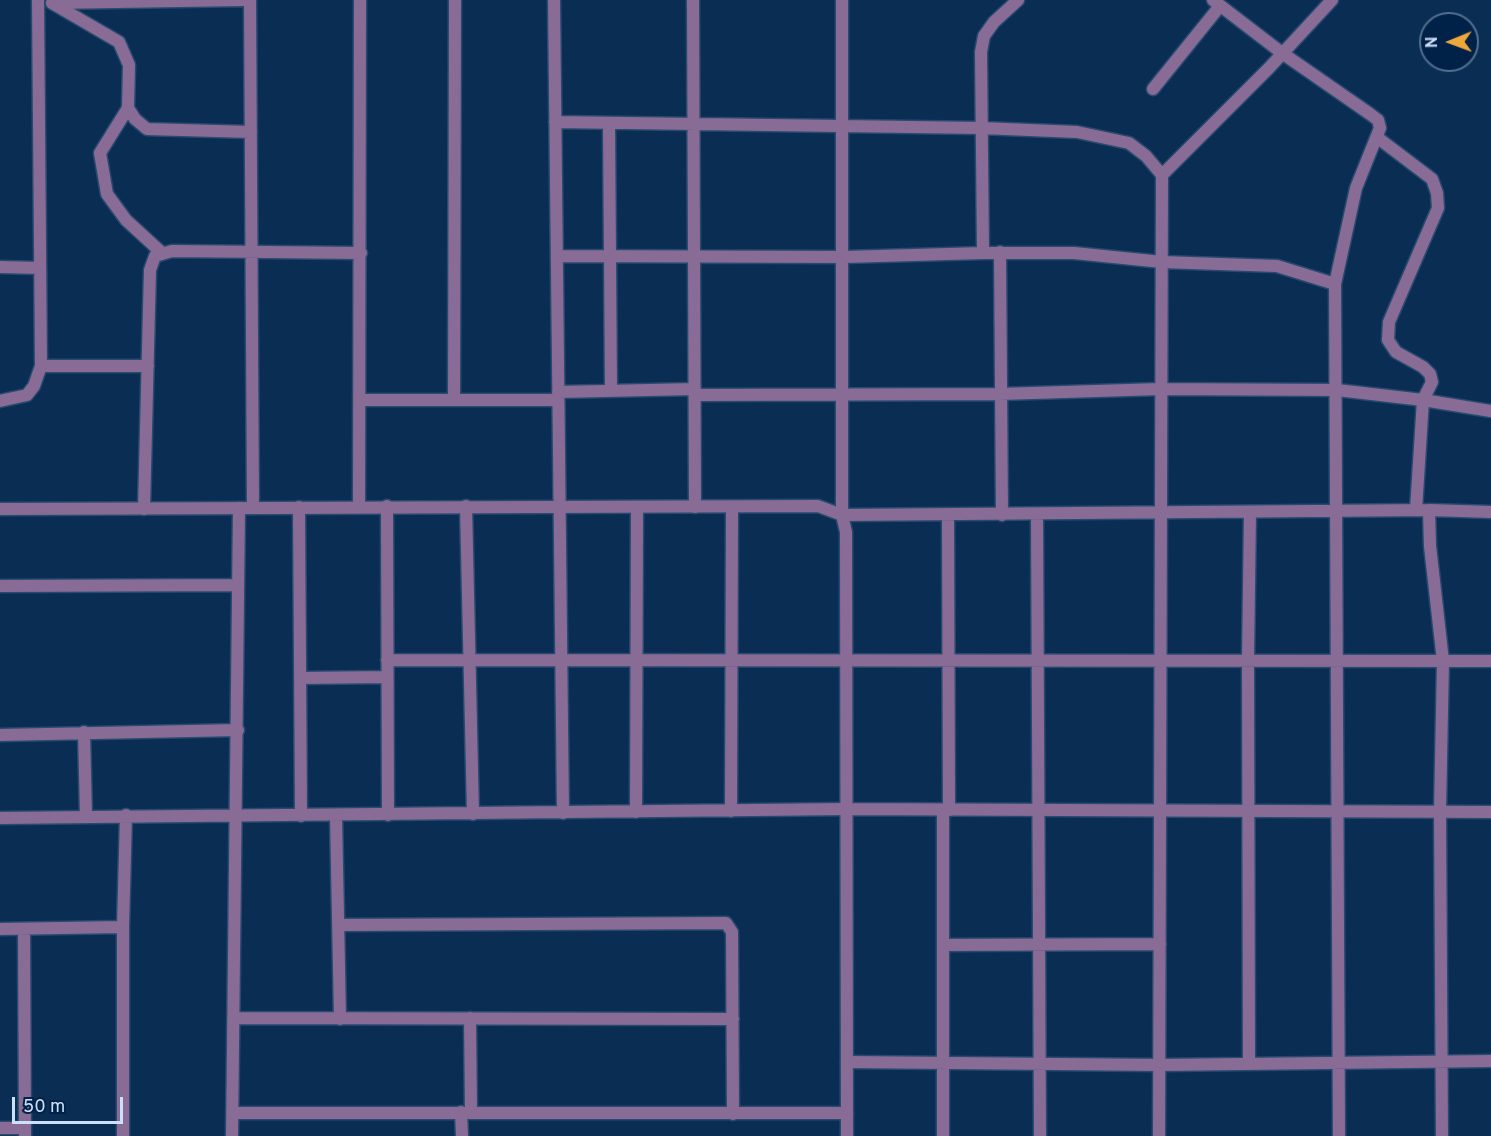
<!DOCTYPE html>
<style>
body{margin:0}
#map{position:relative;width:1491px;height:1136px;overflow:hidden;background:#0a2d53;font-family:Overpass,sans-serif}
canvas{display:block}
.north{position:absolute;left:1419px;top:12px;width:60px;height:60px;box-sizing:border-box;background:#012248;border:2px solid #536e8f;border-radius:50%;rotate:269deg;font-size:16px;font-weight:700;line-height:24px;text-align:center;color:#cde0f9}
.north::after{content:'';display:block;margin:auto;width:21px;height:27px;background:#eda83c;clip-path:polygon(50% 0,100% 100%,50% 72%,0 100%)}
.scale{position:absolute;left:12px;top:1097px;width:111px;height:27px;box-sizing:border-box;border:3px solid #cde0f9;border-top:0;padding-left:8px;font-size:18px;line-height:21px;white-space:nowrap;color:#cde0f9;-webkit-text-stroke:4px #012248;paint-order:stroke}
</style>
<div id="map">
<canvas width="1491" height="1136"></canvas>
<div class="north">N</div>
<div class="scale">50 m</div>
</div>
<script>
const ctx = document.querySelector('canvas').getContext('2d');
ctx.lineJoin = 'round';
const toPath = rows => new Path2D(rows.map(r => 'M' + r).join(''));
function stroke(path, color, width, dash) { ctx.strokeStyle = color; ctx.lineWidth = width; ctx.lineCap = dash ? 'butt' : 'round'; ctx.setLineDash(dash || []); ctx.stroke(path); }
const minor = toPath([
 [250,0,253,508],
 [554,0,563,813],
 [693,0,695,507],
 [842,0,842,515,1429,510,1491,512],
 [1213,0,1282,53,1370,114,1378,120,1380,128,1356,188,1335,284,1339,1136],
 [52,3,119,42,129,65,128,108,135,119,147,129,251,132],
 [52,3,243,0],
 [1153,89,1220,6],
 [128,108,100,153,107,194,126,220,162,253],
 [555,122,982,128,1077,132,1129,143,1146,156,1162,175,1159,1136],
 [609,124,611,391],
 [1378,138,1432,179,1437,193,1438,208,1389,322,1388,340,1396,352,1423,367,1430,374,1432,382,1423,400,1416,510],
 [1162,175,1269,68,1332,0],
 [1000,252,1002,515],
 [983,253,981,52,984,36,994,22,1018,0],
 [557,256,844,257,983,253,1074,253,1162,262,1277,266,1335,284],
 [0,267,40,268],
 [41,366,148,366],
 [558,392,695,389],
 [695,395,1000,394,1160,389,1337,390,1423,400,1491,411],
 [361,400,558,400],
 [454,400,455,0],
 [0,401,27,395,34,386,41,366,38,0],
 [359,506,360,0],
 [387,506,388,815],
 [466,506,473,814],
 [299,507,301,816],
 [144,509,150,270,155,256,172,251,361,253],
 [1429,510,1430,546,1443,661,1440,811,1442,1136],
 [1037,514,1040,1136],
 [948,516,949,810],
 [0,586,238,585],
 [387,660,1491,661],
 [300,678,387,677],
 [84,732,86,816],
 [0,735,238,730],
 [943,810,943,1136],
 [731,811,732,508],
 [636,812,637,507],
 [336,815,340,1019],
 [0,818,847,809],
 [338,925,726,923,732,932,733,1114],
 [0,929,123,927],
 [24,929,25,1136],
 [943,945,1160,944],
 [234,1018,733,1019],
 [470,1018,471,1112],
 [847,1062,1160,1065,1491,1061],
 [1249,1064,1248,661,1250,512],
 [461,1112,462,1136],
 [233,1113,847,1113],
 [0,1128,25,1128],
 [123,1136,123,927,126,815],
 [232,1136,239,508]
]);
const tertiary = toPath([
 [0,509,818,506,842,515,846,532,847,1136],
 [847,809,1491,812]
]);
stroke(minor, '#294a6e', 15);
stroke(tertiary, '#294a6e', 15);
stroke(minor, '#886c96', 12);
stroke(tertiary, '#886c96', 12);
</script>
